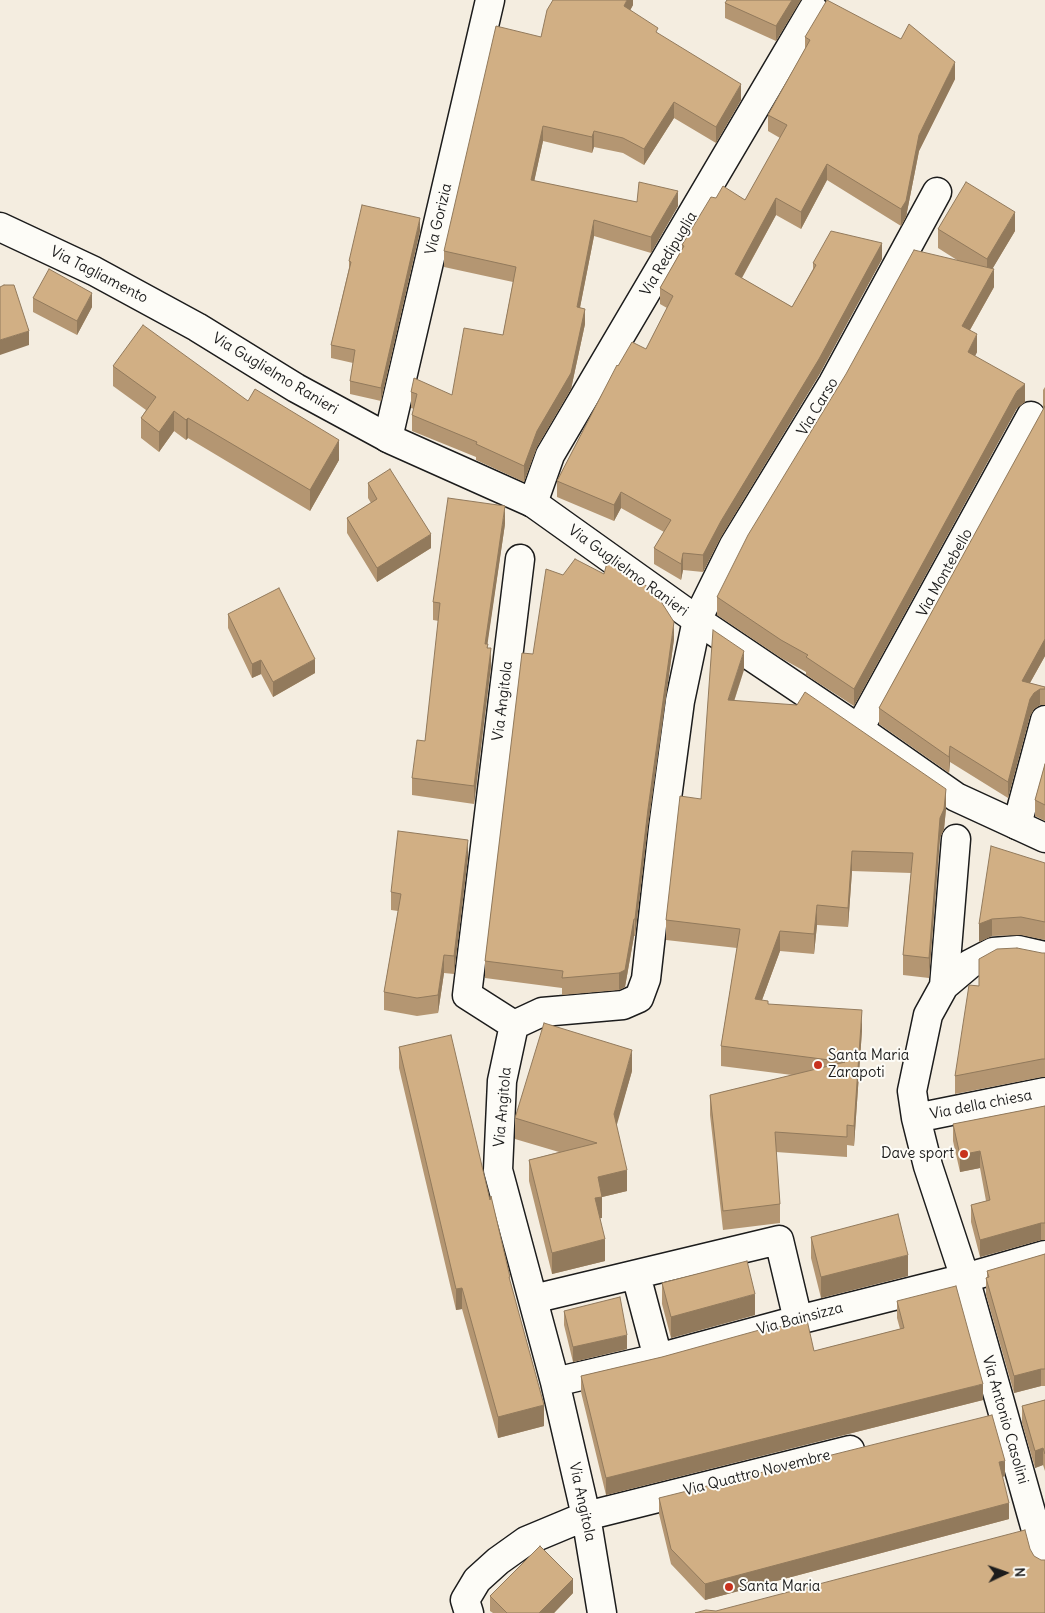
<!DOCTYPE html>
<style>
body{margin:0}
#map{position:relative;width:1045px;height:1613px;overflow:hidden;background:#f4ede0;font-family:Delius,sans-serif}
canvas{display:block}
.north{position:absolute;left:980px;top:1548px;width:50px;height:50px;-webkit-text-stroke:4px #fdfcf7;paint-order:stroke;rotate:87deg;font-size:14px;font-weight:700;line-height:20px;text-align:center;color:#1c1c1c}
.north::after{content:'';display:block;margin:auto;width:18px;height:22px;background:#1c1c1c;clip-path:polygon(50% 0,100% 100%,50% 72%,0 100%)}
</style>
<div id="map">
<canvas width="1045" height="1613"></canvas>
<div class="north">N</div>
</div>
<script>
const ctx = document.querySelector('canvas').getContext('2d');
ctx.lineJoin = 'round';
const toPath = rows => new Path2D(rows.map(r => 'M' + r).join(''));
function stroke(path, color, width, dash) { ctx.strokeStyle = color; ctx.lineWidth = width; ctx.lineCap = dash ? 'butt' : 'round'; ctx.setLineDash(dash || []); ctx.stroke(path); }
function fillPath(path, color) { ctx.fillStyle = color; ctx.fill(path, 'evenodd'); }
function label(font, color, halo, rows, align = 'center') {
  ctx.font = font + ' Delius,sans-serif'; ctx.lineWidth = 4; ctx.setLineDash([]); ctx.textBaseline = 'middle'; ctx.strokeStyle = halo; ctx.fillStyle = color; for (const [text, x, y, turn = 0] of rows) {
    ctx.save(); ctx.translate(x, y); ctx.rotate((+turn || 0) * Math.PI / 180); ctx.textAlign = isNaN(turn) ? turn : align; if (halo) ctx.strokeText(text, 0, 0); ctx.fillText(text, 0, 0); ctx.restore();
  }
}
const street = toPath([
 [388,438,490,0],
 [533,503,550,455,813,9],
 [520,559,467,995,514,1025,502,1081,498,1170,555,1382,586,1516,602,1613],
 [859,729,1031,416],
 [1017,825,1045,720],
 [1045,956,1018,950,993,952,970,964,944,986,928,1015,912,1091,916,1118,928,1166,965,1278,1045,1562],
 [944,986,956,839],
 [514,1025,542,1012,623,1005,639,998,646,979,663,828,680,701,697,620,734,545,833,383,937,192],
 [916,1118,1045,1092],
 [636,1275,658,1358],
 [533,1299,779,1240,798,1320],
 [555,1382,658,1358,798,1320,965,1278,1045,1255],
 [469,1613,465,1600,477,1580,498,1561,526,1541,586,1516,850,1450]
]);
const secondary = toPath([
 [0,227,94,271,197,327,296,388,392,440,533,503,697,620,859,729,956,797,1045,838]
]);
stroke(street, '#1c1c1c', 31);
stroke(secondary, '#1c1c1c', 31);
stroke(street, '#fdfcf7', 28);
stroke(secondary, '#fdfcf7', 28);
fillPath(toPath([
 [633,0,633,5,630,10,658,34,741,100,716,143,674,118,644,165,623,153,594,147,592,153,543,141,534,181,637,202,678,206,651,253,594,236,580,307,585,324,571,389,537,447,524,482,476,460,476,457,412,431,412,415,414,409,411,408,411,392,452,395,503,335,513,282,444,267,444,251,541,37],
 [800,1,776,41,725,18,725,3],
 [805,37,955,79,919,151,906,217,901,226,827,180,801,229,776,215,742,278,792,307,813,269,813,263,882,259,819,375,721,537,703,572,683,570,681,580,654,564,654,548,664,532,621,508,614,521,557,497,557,481,618,366,646,349,667,308,660,304,660,288,682,249,682,245,716,198,745,200,780,138,768,131,768,115,805,49],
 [938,229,1015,231,992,269,994,287,970,330,977,352,975,356,1025,402,1017,408,854,706,806,675,806,672,781,658,717,615,717,597,957,260,938,248],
 [420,231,381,401,350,394,350,381,353,363,331,358,331,345,349,268,349,261],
 [33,298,92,307,77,335,33,312],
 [113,366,248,401,339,460,310,511,188,438,186,440,174,431,159,452,141,438,141,418,146,410,113,386],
 [1045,387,1045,656,1030,683,1045,687,1045,705,1040,705,1034,709,1030,716,1008,798,950,762,949,773,879,724,879,708,1044,409,1043,407,1043,390],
 [368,483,431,548,377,582,347,533,347,518,371,503,368,498],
 [505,524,487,644,491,666,474,804,412,795,412,778,425,741,439,621,433,620,433,602],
 [228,614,315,673,273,697,261,674,252,678,228,628],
 [674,639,648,826,635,936,634,936,625,987,619,990,562,995,562,988,485,978,485,961,533,654],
 [744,670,734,701,946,809,944,829,940,838,929,978,903,975,903,955,911,873,852,871,848,927,817,925,814,954,780,951,762,1000,768,1004,862,1030,854,1146,847,1145,847,1157,776,1152,780,1204,780,1223,723,1230,710,1115,710,1095,792,1075,721,1066,721,1046,737,948,666,940,666,920,701,799],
 [1045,764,1045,821,1035,816,1035,800],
 [468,857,454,974,444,973,438,1013,417,1016,384,1010,384,992,398,911,391,910,391,892],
 [1045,863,1045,940,1021,935,992,936,979,942,979,924],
 [1042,953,1045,953,1045,1077,1042,1077,955,1094,955,1076,979,986],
 [399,1047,490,1200,544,1426,498,1438,462,1309,456,1310,399,1068],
 [632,1071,616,1125,627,1191,602,1197,602,1218,600,1218,605,1261,552,1274,529,1181,529,1160,559,1152,515,1139,515,1118],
 [1045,1106,1045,1240,1041,1240,980,1257,971,1222,971,1205,986,1201,980,1168,960,1172,953,1141,953,1124],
 [811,1237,908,1276,821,1298,811,1258],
 [1045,1254,1045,1386,1041,1386,1014,1393,986,1295,986,1278,987,1277,987,1271],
 [662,1283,755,1315,671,1338,662,1304],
 [897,1301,983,1400,606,1495,581,1392,581,1376,662,1357,763,1331,814,1351,900,1329,897,1318],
 [564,1311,627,1349,573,1362,564,1325],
 [1045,1400,1045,1471,1043,1465,1035,1468,1022,1423,1022,1406],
 [1005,1476,1002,1477,1009,1519,705,1600,671,1564,659,1514,659,1498],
 [573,1593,554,1613,493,1613,490,1611,490,1596]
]), '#b49672');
fillPath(toPath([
 [627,0,633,0,633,5,624,22,624,6],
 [792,0,801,0,776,41,776,26],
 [955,62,955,79,919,151,906,217,901,226,901,209,919,135],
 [741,84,741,100,716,143,716,127],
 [674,102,674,118,644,165,644,149],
 [543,126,543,141,531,196,531,180],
 [594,131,594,147,592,153,592,137],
 [827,164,827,180,801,229,801,212],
 [678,191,678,206,651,253,651,237],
 [776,198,776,215,735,290,735,274],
 [1015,212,1015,231,987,278,987,259],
 [420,218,420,231,381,401,381,388],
 [594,220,594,236,577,323,577,307],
 [882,243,882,259,819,375,721,537,703,572,703,555,721,521],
 [994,269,994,287,962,344,962,326],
 [92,293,92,307,77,335,77,321],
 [585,309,585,324,571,389,537,447,524,482,524,466,537,431],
 [29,331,29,345,0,355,0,340],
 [977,334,977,352,968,370,968,352],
 [1025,384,1025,402,1017,408,854,706,854,689,1017,391],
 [174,411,174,431,159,452,159,432],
 [188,418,188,438,186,440,186,420],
 [339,440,339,460,310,511,310,490],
 [621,492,621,508,614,521,614,505],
 [505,506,505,524,485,661,485,644],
 [431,534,431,548,377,582,377,568],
 [683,553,683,570,681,580,681,564],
 [674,622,674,639,648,826,635,936,635,919,648,809],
 [1045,639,1045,656,1022,697,1022,681],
 [491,648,491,666,474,804,474,786],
 [744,651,744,670,728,720,728,700],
 [315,659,315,673,273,697,273,682],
 [261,660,261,674,252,678,252,664],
 [1040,689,1040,705,1034,709,1030,716,1008,798,1008,782,1030,699,1034,693],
 [950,746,950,762,949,773,949,757],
 [946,789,946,809,944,829,940,838,929,978,929,958,940,818],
 [468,840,468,857,454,974,454,956],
 [852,851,852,871,848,927,848,908],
 [817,905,817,925,814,954,814,934],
 [634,919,634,936,625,987,619,990,619,973],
 [992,919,992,936,979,942,979,924],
 [780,931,780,951,755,1019,755,999],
 [444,955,444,973,438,1013,438,995],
 [862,1010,862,1030,854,1146,854,1126],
 [632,1050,632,1071,614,1135,614,1114],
 [980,1151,980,1168,960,1172,960,1155],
 [627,1170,627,1191,598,1198,598,1177],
 [602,1197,602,1218,595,1219,595,1198],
 [1041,1223,1041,1240,980,1257,980,1240],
 [605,1239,605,1261,552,1274,552,1253],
 [908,1255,908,1276,821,1298,821,1277],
 [462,1288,462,1309,456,1310,456,1289],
 [755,1294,755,1315,671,1338,671,1317],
 [627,1335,627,1349,573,1362,573,1347],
 [1041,1369,1041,1386,1014,1393,1014,1376],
 [983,1384,983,1400,606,1495,606,1478],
 [544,1405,544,1426,498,1438,498,1417],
 [1043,1448,1043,1465,1035,1468,1035,1451],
 [1005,1461,1005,1476,999,1478,999,1462],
 [1009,1503,1009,1519,705,1600,705,1584],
 [573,1579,573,1593,554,1613,539,1613]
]), '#927a5c');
const building = toPath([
 [553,0,627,0,624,6,658,28,656,32,741,84,716,127,674,102,644,149,623,138,594,131,592,137,543,126,531,180,637,202,639,182,678,191,651,237,594,220,577,307,585,309,571,373,537,431,524,466,476,444,477,442,412,415,417,394,411,392,414,378,452,395,464,328,503,335,516,267,444,251,496,26,541,37,547,10,553,0],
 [727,0,792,0,776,26,725,3,727,0],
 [827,0,901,39,909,24,955,62,919,135,906,201,901,209,827,164,801,212,776,198,735,274,792,307,816,265,813,263,831,231,882,243,819,359,721,521,703,555,683,553,681,564,654,548,671,520,621,492,614,505,557,481,617,365,618,366,632,342,646,349,673,296,660,288,684,246,682,245,711,197,716,198,723,186,745,200,787,125,768,115,810,40,805,37,827,0],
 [966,182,1015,212,987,259,938,229,966,182],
 [362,205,420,218,381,388,350,381,355,350,331,345,351,262,349,261,362,205],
 [914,250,994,269,962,326,977,334,968,352,1025,384,1017,391,854,689,806,657,808,655,781,640,717,597,748,535,846,374,914,250],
 [49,269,92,293,77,321,33,298,49,269],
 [4,285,14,285,29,331,0,340,0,287,4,285],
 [143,325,248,401,255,389,339,440,310,490,188,418,186,420,174,411,159,432,141,418,156,397,113,366,143,325],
 [1045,406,1045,639,1022,681,1045,687,1045,689,1040,689,1034,693,1030,699,1008,782,950,746,949,757,879,708,1045,406],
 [390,469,431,534,377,568,347,518,377,499,368,483,390,469],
 [448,498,505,506,485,644,488,644,487,648,491,648,474,786,412,778,417,740,425,741,440,603,433,602,448,498],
 [575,559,604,574,608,559,655,592,674,622,648,809,635,919,634,919,625,970,619,973,562,978,563,971,485,961,522,653,533,654,546,569,563,575,575,559],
 [279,588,315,659,273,682,261,660,252,664,228,614,279,588],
 [713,630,744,651,728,700,797,705,805,692,946,789,944,809,940,818,929,958,903,955,913,853,852,851,848,908,817,905,814,934,780,931,755,999,768,1001,768,1004,862,1010,854,1126,847,1125,847,1137,775,1132,780,1204,723,1211,710,1095,845,1062,721,1046,740,929,666,920,680,796,701,799,713,630],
 [1045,764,1045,805,1035,800,1045,764],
 [398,831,468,840,454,956,444,955,438,995,417,998,384,992,401,894,391,892,398,831],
 [991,846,1045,863,1045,922,1021,917,992,919,979,924,991,846],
 [1017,948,1042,953,1045,953,1045,1059,1042,1059,955,1076,969,985,979,986,979,959,997,949,1017,948],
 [544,1023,632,1050,614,1114,627,1170,598,1177,602,1197,595,1198,605,1239,552,1253,529,1160,597,1143,515,1118,544,1023],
 [451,1035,490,1200,491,1196,510,1277,509,1277,544,1405,498,1417,462,1288,456,1289,399,1047,451,1035],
 [1045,1106,1045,1223,1041,1223,980,1240,971,1205,990,1200,980,1151,960,1155,953,1124,1045,1106],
 [898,1214,908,1255,821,1277,811,1237,898,1214],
 [1045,1254,1045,1369,1041,1369,1014,1376,986,1278,989,1277,987,1271,1045,1254],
 [747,1261,755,1294,671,1317,662,1283,747,1261],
 [956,1286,983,1384,606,1478,581,1376,662,1357,763,1329,763,1331,807,1320,814,1351,904,1328,897,1301,956,1286],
 [620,1297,627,1335,573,1347,564,1311,620,1297],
 [1045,1400,1045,1454,1043,1448,1035,1451,1022,1406,1045,1400],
 [992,1415,1005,1461,999,1462,1009,1503,705,1584,671,1549,659,1498,992,1415],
 [1025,1530,1030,1549,1034,1556,1041,1560,1045,1560,1045,1613,695,1613,706,1610,716,1611,1025,1530],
 [540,1546,573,1579,539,1613,507,1613,490,1596,540,1546]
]);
fillPath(building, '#d1af84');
stroke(building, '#927a5c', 1);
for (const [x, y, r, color] of [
 [818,1065,5,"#c8321e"],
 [964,1154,5,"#c8321e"],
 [729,1587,5,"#c8321e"]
]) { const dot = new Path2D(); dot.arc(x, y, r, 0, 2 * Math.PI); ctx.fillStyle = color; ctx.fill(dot); stroke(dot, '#fdfcf7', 2); }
label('15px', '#1c1c1c', '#fdfcf7', [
 ["Via Gorizia",439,219,-77],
 ["Via Redipuglia",669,254,-59],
 ["Via Tagliamento",99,275,27],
 ["Via Guglielmo Ranieri",275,374,31],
 ["Via Carso",818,407,-59],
 ["Via Guglielmo Ranieri",628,571,36],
 ["Via Montebello",945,573,-61],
 ["Via Angitola",503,701,-83],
 ["Via della chiesa",981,1105,-11],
 ["Via Angitola",503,1107,-85],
 ["Via Bainsizza",800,1319,-15],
 ["Via Antonio Casolini",1005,1420,74],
 ["Via Quattro Novembre",757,1473,-14],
 ["Via Angitola",582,1502,78]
]);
label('15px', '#1c1c1c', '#fdfcf7', [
 ["Santa Maria",828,1056],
 ["Zarapoti",828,1073],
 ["Dave sport",954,1154,"right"],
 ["Santa Maria",739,1587]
], 'left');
</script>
